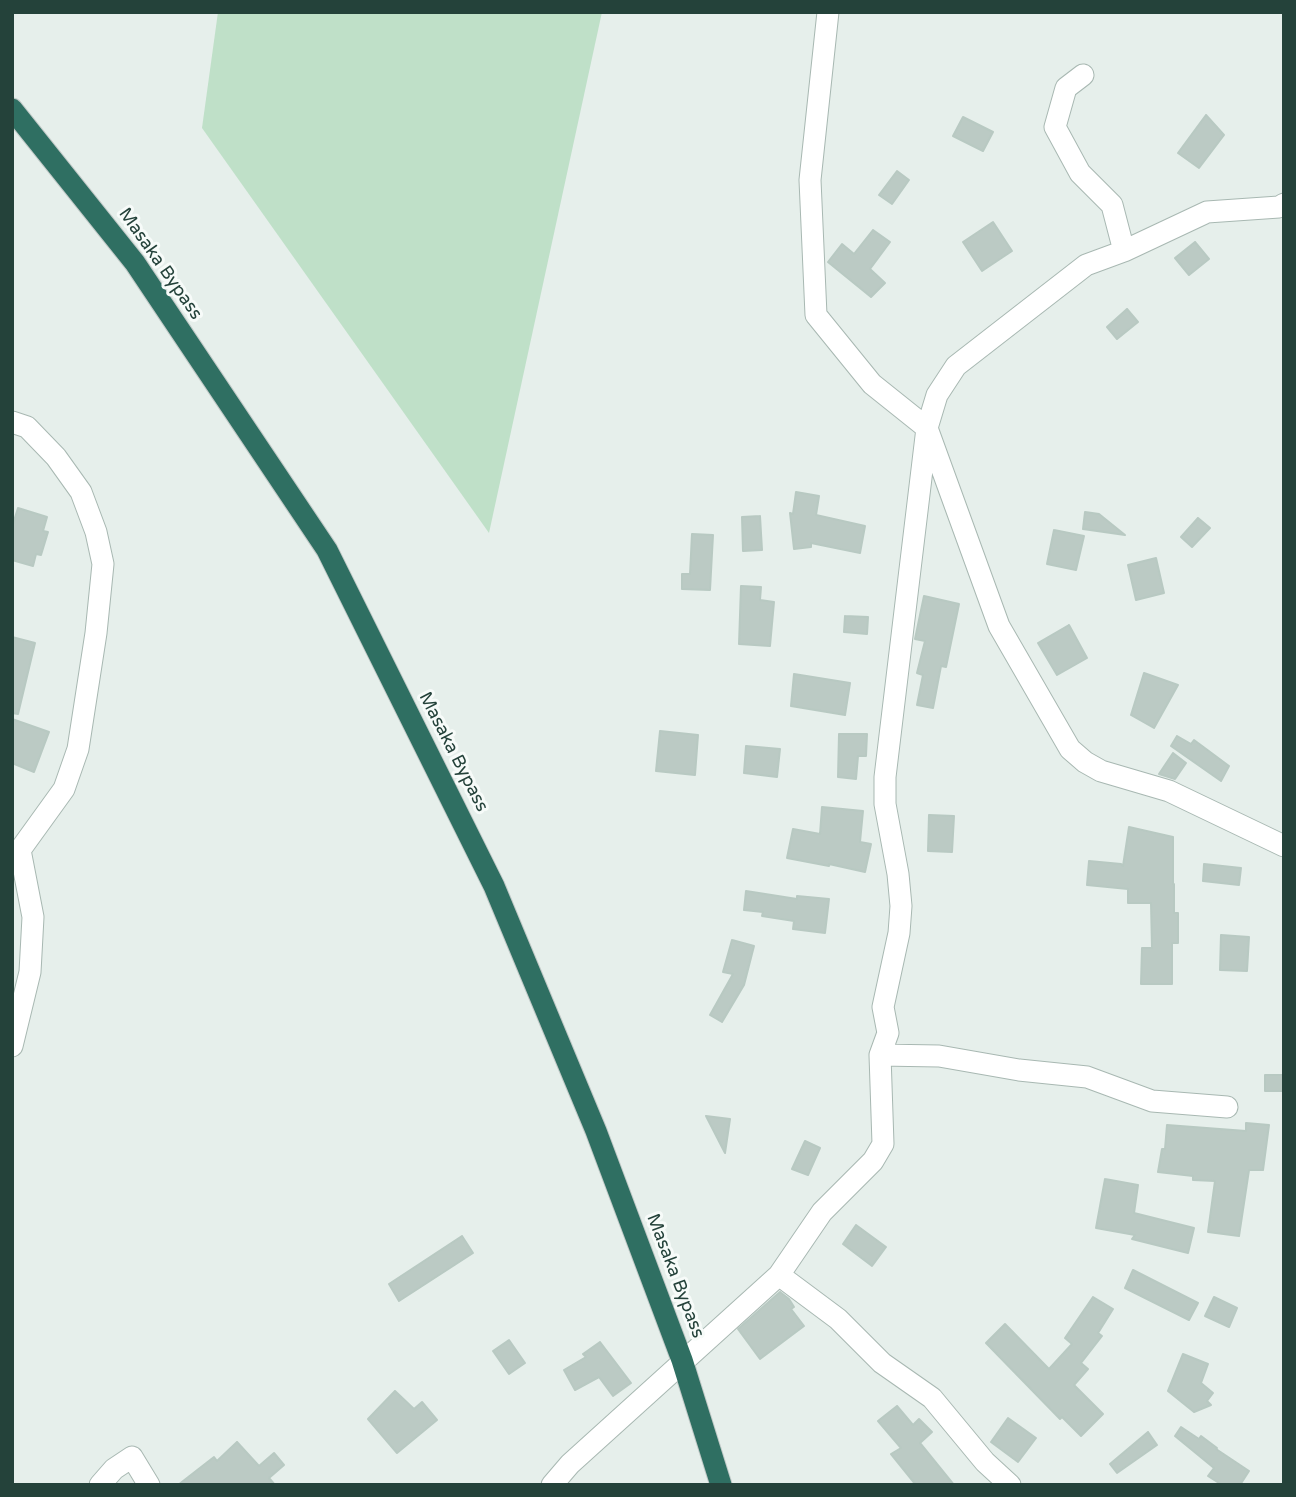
<!DOCTYPE html>
<style>
body{margin:0}
#map{position:relative;width:1296px;height:1497px;overflow:hidden;background:#e6efeb;font-family:"Varela Round",sans-serif}
canvas{display:block}
.frame{position:absolute;inset:0;border:14px solid #24423a;pointer-events:none}
</style>
<div id="map">
<canvas width="1296" height="1497"></canvas>
<div class="frame"></div>
</div>
<script>
const ctx = document.querySelector('canvas').getContext('2d');
ctx.lineJoin = 'round';
function fillPath(path, color) { ctx.fillStyle = color; ctx.fill(path, 'evenodd'); }
const toPath = rows => new Path2D(rows.map(r => 'M' + r).join(''));
function stroke(path, color, width, dash) { ctx.strokeStyle = color; ctx.lineWidth = width; ctx.lineCap = dash ? 'butt' : 'round'; ctx.setLineDash(dash || []); ctx.stroke(path); }
function label(font, color, halo, rows, align = 'center') {
  ctx.font = font + ' "Varela Round",sans-serif'; ctx.lineWidth = 6; ctx.setLineDash([]); ctx.textBaseline = 'middle'; ctx.strokeStyle = halo; ctx.fillStyle = color; for (const [text, x, y, turn = 0] of rows) {
    ctx.save(); ctx.translate(x, y); ctx.rotate((+turn || 0) * Math.PI / 180); ctx.textAlign = isNaN(turn) ? turn : align; if (halo) ctx.strokeText(text, 0, 0); ctx.fillText(text, 0, 0); ctx.restore();
  }
}
fillPath(toPath([
 [218,12,602,12,489,533,202,128]
]), '#bfe0c8');
const building = toPath([
 [1206,115,1224,135,1199,168,1178,153,1206,115],
 [963,117,993,132,983,151,953,136,963,117],
 [897,171,909,180,892,204,879,195,897,171],
 [993,222,1012,251,982,271,963,242,993,222],
 [873,230,890,242,870,269,885,283,871,297,828,262,842,244,854,254,873,230],
 [1195,242,1209,259,1189,275,1175,258,1195,242],
 [1127,309,1138,322,1117,339,1107,327,1127,309],
 [796,492,819,496,816,515,865,526,860,553,811,543,811,547,794,549,790,513,793,514,796,492],
 [18,508,47,517,43,531,48,532,41,555,36,554,33,566,12,560,12,527,18,508],
 [1085,512,1099,514,1125,535,1083,529,1085,512],
 [760,516,762,550,743,551,742,517,760,516],
 [1198,518,1210,528,1192,547,1181,537,1198,518],
 [1054,530,1084,536,1076,570,1047,564,1054,530],
 [692,534,713,535,710,590,682,589,682,574,690,574,692,534],
 [1156,558,1164,593,1136,600,1128,565,1156,558],
 [741,586,761,587,760,600,774,602,770,646,739,644,741,586],
 [924,596,959,604,946,667,941,666,933,708,917,705,923,675,917,673,925,641,915,639,924,596],
 [845,616,868,617,867,634,844,632,845,616],
 [1069,625,1087,658,1057,675,1038,643,1069,625],
 [12,637,35,643,18,714,12,713,12,637],
 [1144,673,1178,685,1154,728,1131,715,1144,673],
 [794,674,850,683,845,715,791,706,794,674],
 [12,719,49,732,34,772,12,763,12,719],
 [660,731,698,735,695,775,656,771,660,731],
 [839,734,867,734,866,756,858,756,856,779,838,777,839,734],
 [1177,736,1191,744,1194,740,1229,766,1221,781,1171,746,1177,736],
 [746,746,780,749,777,777,744,773,746,746],
 [1173,753,1186,763,1175,779,1159,774,1173,753],
 [822,807,863,811,860,842,871,844,865,872,829,864,829,866,787,858,793,829,820,834,822,807],
 [929,815,954,816,952,852,928,851,929,815],
 [1129,827,1173,837,1173,884,1174,884,1174,913,1178,913,1178,943,1172,943,1172,984,1141,984,1142,948,1152,948,1151,903,1128,903,1128,889,1087,885,1089,861,1121,864,1123,866,1129,827],
 [1204,864,1241,868,1239,885,1203,881,1204,864],
 [746,891,797,899,797,896,829,899,825,933,793,929,794,921,762,916,763,912,744,910,746,891],
 [1221,935,1249,937,1247,971,1220,970,1221,935],
 [732,940,754,946,744,985,722,1022,710,1015,733,974,723,972,732,940],
 [1265,1075,1284,1075,1284,1091,1265,1091,1265,1075],
 [706,1116,730,1119,725,1153,706,1116],
 [1246,1123,1269,1125,1263,1170,1249,1170,1239,1236,1208,1232,1215,1181,1193,1180,1193,1176,1158,1172,1162,1149,1165,1149,1167,1125,1246,1131,1246,1123],
 [805,1141,820,1148,808,1175,792,1169,805,1141],
 [1105,1179,1138,1185,1134,1213,1194,1228,1188,1253,1132,1239,1135,1235,1096,1228,1105,1179],
 [856,1225,886,1247,872,1266,843,1244,856,1225],
 [462,1236,473,1253,399,1301,389,1284,462,1236],
 [1133,1270,1198,1303,1189,1320,1125,1288,1133,1270],
 [780,1292,789,1299,794,1307,791,1309,804,1326,760,1359,738,1329,780,1292],
 [1093,1297,1113,1309,1098,1333,1102,1336,1081,1363,1088,1369,1074,1385,1103,1414,1081,1436,1062,1417,1060,1419,986,1343,1005,1324,1049,1369,1072,1344,1065,1338,1093,1297],
 [1214,1297,1237,1308,1229,1327,1205,1316,1214,1297],
 [509,1340,525,1363,509,1374,493,1351,509,1340],
 [600,1342,631,1383,613,1396,599,1377,575,1390,564,1370,586,1357,583,1354,600,1342],
 [1183,1354,1208,1364,1201,1383,1213,1393,1207,1401,1211,1405,1194,1412,1168,1391,1183,1354],
 [395,1391,414,1409,422,1402,437,1420,397,1453,368,1419,395,1391],
 [897,1406,913,1425,919,1419,932,1432,920,1443,954,1485,916,1485,891,1454,901,1448,878,1421,897,1406],
 [1008,1418,1036,1438,1018,1462,991,1442,1008,1418],
 [1181,1427,1199,1439,1201,1436,1217,1448,1216,1449,1249,1471,1240,1485,1222,1485,1208,1476,1214,1468,1175,1436,1181,1427],
 [1148,1432,1157,1445,1117,1473,1110,1464,1148,1432],
 [237,1442,259,1466,274,1453,284,1465,269,1478,275,1485,178,1485,214,1457,217,1461,237,1442]
]);
fillPath(building, '#bbcac4');
stroke(building, '#b8c9c2', 2);
const minor = toPath([
 [828,12,810,180,816,315,872,384,927,428,999,626,1070,749,1085,762,1101,771,1169,791,1284,846],
 [1124,251,1207,212,1279,207,1284,204],
 [12,422,27,427,56,457,81,492,96,532,103,564,96,633,78,749,64,789,20,850,33,917,30,972,12,1046],
 [880,1055,939,1056,1019,1070,1087,1077,1152,1101,1227,1107],
 [779,1275,838,1319,882,1363,932,1398,985,1462,1010,1485],
 [100,1485,114,1469,132,1457,149,1485],
 [552,1485,570,1464,779,1275,822,1212,873,1161,883,1144,880,1055,888,1033,883,1007,899,933,901,906,898,874,885,804,885,777,927,428,937,395,956,366,1086,265,1124,251,1112,205,1080,173,1055,127,1066,88,1083,75]
]);
const highway = toPath([
 [12,109,135,263,327,550,494,886,596,1131,682,1360,721,1485]
]);
stroke(minor, '#a8b8b2', 23);
stroke(highway, '#c2cac8', 23);
stroke(minor, '#fff', 21);
stroke(highway, '#2f6f62', 21);
label('18px', '#24423a', '#f7fbf9', [
 ["Masaka Bypass",160,264,55],
 ["Masaka Bypass",453,752,63],
 ["Masaka Bypass",675,1276,69]
]);
</script>
